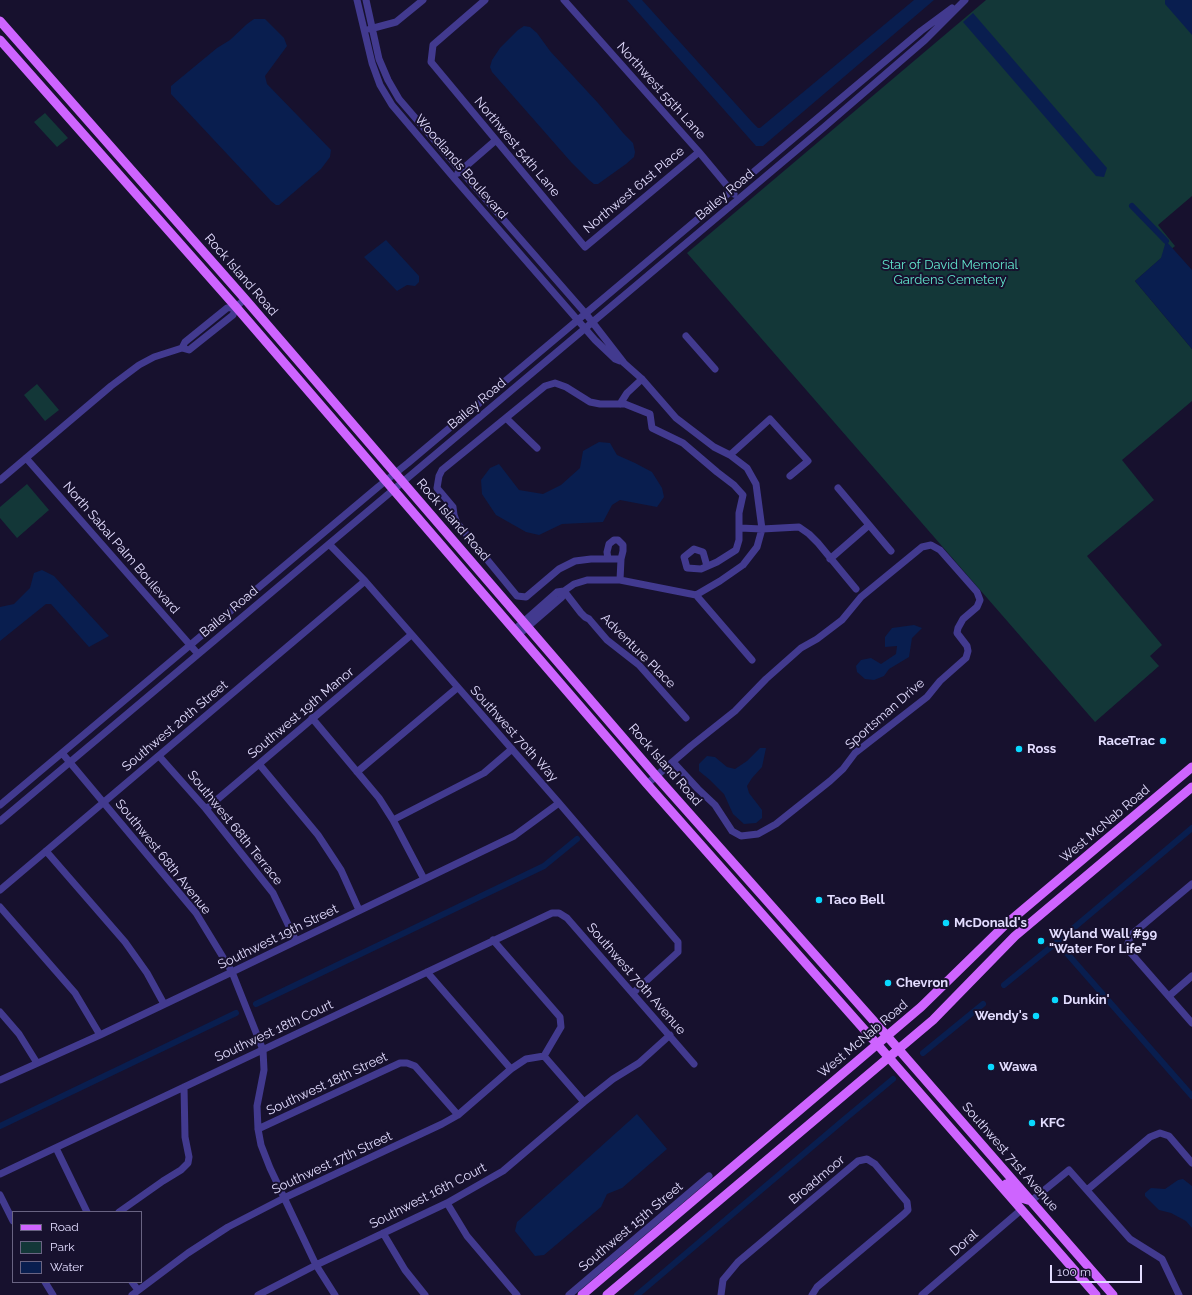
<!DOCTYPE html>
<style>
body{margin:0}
#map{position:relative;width:1192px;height:1295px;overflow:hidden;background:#17112e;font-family:Raleway,sans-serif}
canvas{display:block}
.legend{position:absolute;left:12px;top:1211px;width:130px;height:72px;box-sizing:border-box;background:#17112e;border:1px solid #696382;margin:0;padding:5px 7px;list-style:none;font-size:12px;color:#e3ddff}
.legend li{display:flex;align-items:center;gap:8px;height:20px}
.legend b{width:20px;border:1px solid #696382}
.scale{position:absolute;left:1050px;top:1265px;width:92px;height:18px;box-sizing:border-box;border:2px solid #e3ddff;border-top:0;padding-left:5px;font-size:12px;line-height:14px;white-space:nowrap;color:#e3ddff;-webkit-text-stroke:3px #17112e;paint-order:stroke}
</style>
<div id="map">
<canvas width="1192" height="1295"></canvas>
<ul class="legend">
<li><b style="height:5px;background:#ce64ff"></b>Road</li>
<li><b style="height:11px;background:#133738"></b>Park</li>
<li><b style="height:11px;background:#091e4f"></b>Water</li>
</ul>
<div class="scale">100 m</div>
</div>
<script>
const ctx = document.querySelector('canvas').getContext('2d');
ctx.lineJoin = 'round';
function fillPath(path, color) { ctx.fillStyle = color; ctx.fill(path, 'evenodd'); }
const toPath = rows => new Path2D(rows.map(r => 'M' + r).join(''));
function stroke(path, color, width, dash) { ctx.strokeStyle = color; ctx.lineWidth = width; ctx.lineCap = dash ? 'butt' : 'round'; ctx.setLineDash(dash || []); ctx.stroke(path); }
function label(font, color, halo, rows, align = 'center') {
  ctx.font = font + ' Raleway,sans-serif'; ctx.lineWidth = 4; ctx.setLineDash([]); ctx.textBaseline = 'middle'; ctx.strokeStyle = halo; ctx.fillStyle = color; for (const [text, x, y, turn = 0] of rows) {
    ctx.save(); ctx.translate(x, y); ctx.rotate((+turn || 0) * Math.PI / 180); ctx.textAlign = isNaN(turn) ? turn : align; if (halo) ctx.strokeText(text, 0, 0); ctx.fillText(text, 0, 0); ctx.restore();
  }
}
fillPath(toPath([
 [986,0,1192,0,1192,196,1158,225,1175,246,1135,281,1192,349,1192,401,1122,460,1154,500,1087,556,1162,645,1150,656,1159,666,1095,722,687,253],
 [45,113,68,138,57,147,34,122],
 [37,384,59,410,45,421,24,395],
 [27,484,49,510,17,538,0,518,0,507]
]), '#133738');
fillPath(toPath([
 [627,0,642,0,752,122,758,128,760,128,914,0,934,0,763,146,756,146],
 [1165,0,1192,0,1192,35,1165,4],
 [973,13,1107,168,1104,177,1096,176,963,22],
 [254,19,265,19,284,38,287,46,265,76,267,84,331,150,330,157,321,169,279,205,276,205,271,201,171,94,171,86,217,48,230,40,247,24],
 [524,26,530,27,537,33,550,51,598,103,624,134,633,143,635,152,634,157,626,164,598,184,594,184,589,180,571,162,492,72,490,67,492,60,500,48,518,30],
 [386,240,419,276,419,282,415,286,407,285,397,291,364,257],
 [1166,241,1192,270,1192,349,1135,281,1161,258],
 [599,442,610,443,617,455,635,463,652,472,662,488,664,497,657,507,620,500,612,505,603,522,562,524,539,535,526,532,496,515,482,494,481,480,490,468,499,464,519,490,543,494,561,485,580,468,583,451],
 [42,570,54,576,109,636,89,647,51,604,46,604,0,641,0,607,14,604,30,588,34,573],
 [914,625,922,628,912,638,909,657,889,669,884,676,874,680,865,679,857,672,856,666,861,660,871,658,881,664,896,654,897,646,885,647,885,637,892,628],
 [760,748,766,748,762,767,752,778,747,786,749,793,762,810,762,818,756,823,744,824,733,814,724,794,710,780,699,771,699,764,707,756,715,757,727,767,735,769,747,761],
 [637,1114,667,1149,622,1188,607,1194,601,1207,544,1255,535,1256,515,1231,517,1222],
 [1183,1179,1192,1186,1192,1228,1186,1221,1171,1213,1159,1210,1145,1196,1145,1193,1151,1188,1165,1189,1178,1180]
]), '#091e4f');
stroke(toPath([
 [1132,206,1166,241],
 [1057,942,1192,1096],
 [1004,985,1057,942,1192,828],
 [256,1004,544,866,577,839],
 [923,1053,983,1004],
 [0,1126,236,1013],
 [637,1295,846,1118,893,1079]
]), '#091e4f', 6);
stroke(toPath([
 [357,0,372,63,380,85,392,105,454,178,595,340,615,359,620,361],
 [366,0,379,59,388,80,399,99,461,171,586,314,624,363,642,379,676,418,714,447,730,455,747,468,756,484,762,529,757,547,743,565,720,581,696,595,620,580,587,580,574,584,564,591,557,592,514,630],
 [485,0,433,45,431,62,585,247,699,152],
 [564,0,699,152,734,194],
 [370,29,396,22,423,0],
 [458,173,496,140],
 [686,336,715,369],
 [182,348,185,342,227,308,236,307],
 [620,404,627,393,642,379],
 [506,418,537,448],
 [730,455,770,419,808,461,790,476],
 [26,458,198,654],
 [0,480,111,386,139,365,154,357,182,348,189,350,233,315,236,307,245,299],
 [838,488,891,551],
 [740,528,762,529,799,527,809,534,818,543,856,589],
 [329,544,365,581,559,803,678,942,678,952,633,993],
 [608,559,607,552,609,544,614,540,618,540,623,545,623,551,621,559,591,559,575,561,559,569,526,597,517,596,457,523,454,515,453,507,437,488,439,476,442,470,545,386,555,383,566,387,590,402,600,404,625,404,650,414,652,428,683,443,717,472,734,485,743,495,739,513,739,540,736,550,717,562,701,569,687,568,684,557,694,549,703,552,707,566],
 [830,559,869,525],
 [620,580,621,559],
 [564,591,581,613,585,617,589,619,607,640,639,665,686,718],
 [696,595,752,660],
 [518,635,562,597,564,591],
 [312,718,379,798,393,820,424,879],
 [62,753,196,913,232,972,263,1050,264,1070,257,1106,258,1129,261,1145,270,1168,316,1265,335,1295],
 [159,756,206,809,273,893,296,941],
 [259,764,318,835,341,870,359,910],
 [357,772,457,688],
 [647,784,691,746,735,711,766,679,801,648,817,639,842,620,861,597,922,547,931,545,940,550,977,592,980,600,977,607,963,619,958,628,957,633,967,646,968,651,966,658,940,681,927,697,855,753,843,769,830,781,776,824,758,834,741,836,732,831,715,805,698,789,673,762],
 [0,805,378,487,408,463,921,31,952,8],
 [206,809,411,635],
 [393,820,484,773,512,749],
 [0,821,823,128,925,40,965,0],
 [46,851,125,942,147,973,164,1004],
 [1192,884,1131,935,1128,943,1130,952,1192,1023],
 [0,890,365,581],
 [0,907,75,993,100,1035],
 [493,940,560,1017,561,1027,544,1056],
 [427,972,511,1069],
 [1169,996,1192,976],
 [0,1012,19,1034,37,1063],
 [544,1056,584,1102],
 [0,1080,100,1035,232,972,514,836,559,803],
 [258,1129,400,1063,407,1063,415,1066,458,1115],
 [56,1148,87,1212],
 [0,1174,552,913,559,913,567,918,694,1064],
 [1087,1190,1150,1137,1160,1133,1169,1136,1192,1163],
 [0,1195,13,1221],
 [1031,1201,1069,1170,1130,1239,1162,1259,1179,1295],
 [447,1203,467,1236,517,1295],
 [119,1212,163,1181,181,1170,188,1163,189,1157,185,1137,184,1087],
 [383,1233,405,1270,425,1295],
 [45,1282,53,1295],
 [132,1282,138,1290],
 [132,1295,188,1253,228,1227,284,1198,442,1124,458,1115,511,1069,526,1059,544,1056],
 [258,1295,316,1265,447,1203,503,1171,584,1102,613,1079,639,1063,670,1035],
 [569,1295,709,1176],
 [721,1295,723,1280,738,1262,858,1161,867,1159,875,1164,907,1202,908,1210,904,1214,817,1287,812,1295],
 [922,1295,1021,1210]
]), '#423a8f', 7);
stroke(toPath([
 [0,21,245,299,656,776,887,1036,1113,1295],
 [0,40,236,307,647,784,877,1044,1096,1295],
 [1006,1184,1018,1197,1031,1201],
 [582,1295,921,1007,1005,925,1192,767],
 [607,1295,933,1020,1015,936,1192,787]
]), '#ce64ff', 9);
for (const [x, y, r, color] of [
 [1163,741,4,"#09d9ff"],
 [1019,749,4,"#09d9ff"],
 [819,900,4,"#09d9ff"],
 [946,923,4,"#09d9ff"],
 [1041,941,4,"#09d9ff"],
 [888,983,4,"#09d9ff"],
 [1055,1000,4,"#09d9ff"],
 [1036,1016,4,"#09d9ff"],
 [991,1067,4,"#09d9ff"],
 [1032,1123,4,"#09d9ff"]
]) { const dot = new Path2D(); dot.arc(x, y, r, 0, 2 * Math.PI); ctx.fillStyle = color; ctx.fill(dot); stroke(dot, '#17112e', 1.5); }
label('13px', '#e3ddff', '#17112e', [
 ["Northwest 55th Lane",661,91,48],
 ["Northwest 54th Lane",517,147,50],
 ["Woodlands Boulevard",461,167,49],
 ["Northwest 61st Place",634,190,-40],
 ["Bailey Road",725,195,-40],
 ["Rock Island Road",241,275,49],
 ["Bailey Road",477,404,-40],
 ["Rock Island Road",453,520,49],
 ["North Sabal Palm Boulevard",121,548,49],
 ["Bailey Road",229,612,-40],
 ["Adventure Place",638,651,45],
 ["Southwest 19th Manor",301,713,-40],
 ["Sportsman Drive",885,714,-41],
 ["Southwest 20th Street",175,726,-40],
 ["Southwest 70th Way",514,734,48],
 ["Rock Island Road",665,765,49],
 ["West McNab Road",1105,824,-40],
 ["Southwest 68th Terrace",235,828,51],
 ["Southwest 68th Avenue",163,857,51],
 ["Southwest 19th Street",278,937,-26],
 ["Southwest 70th Avenue",636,979,49],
 ["Southwest 18th Court",274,1031,-25],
 ["West McNab Road",863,1039,-40],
 ["Southwest 18th Street",327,1084,-25],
 ["Southwest 71st Avenue",1010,1157,49],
 ["Southwest 17th Street",332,1163,-25],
 ["Broadmoor",817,1180,-40],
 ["Southwest 16th Court",428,1196,-27],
 ["Southwest 15th Street",631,1227,-40],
 ["Doral",964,1243,-41]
]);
label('13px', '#62e6cd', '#17112e', [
 ["Star of David Memorial",950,265],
 ["Gardens Cemetery",950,280]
]);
label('bold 13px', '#e3ddff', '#17112e', [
 ["RaceTrac",1155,741,"right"],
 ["Ross",1027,749],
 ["Taco Bell",827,900],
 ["McDonald's",954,923],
 ["Wyland Wall #99",1049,934],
 ["\"Water For Life\"",1049,949],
 ["Chevron",896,983],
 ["Dunkin'",1063,1000],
 ["Wendy's",1028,1016,"right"],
 ["Wawa",999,1067],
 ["KFC",1040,1123]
], 'left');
</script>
